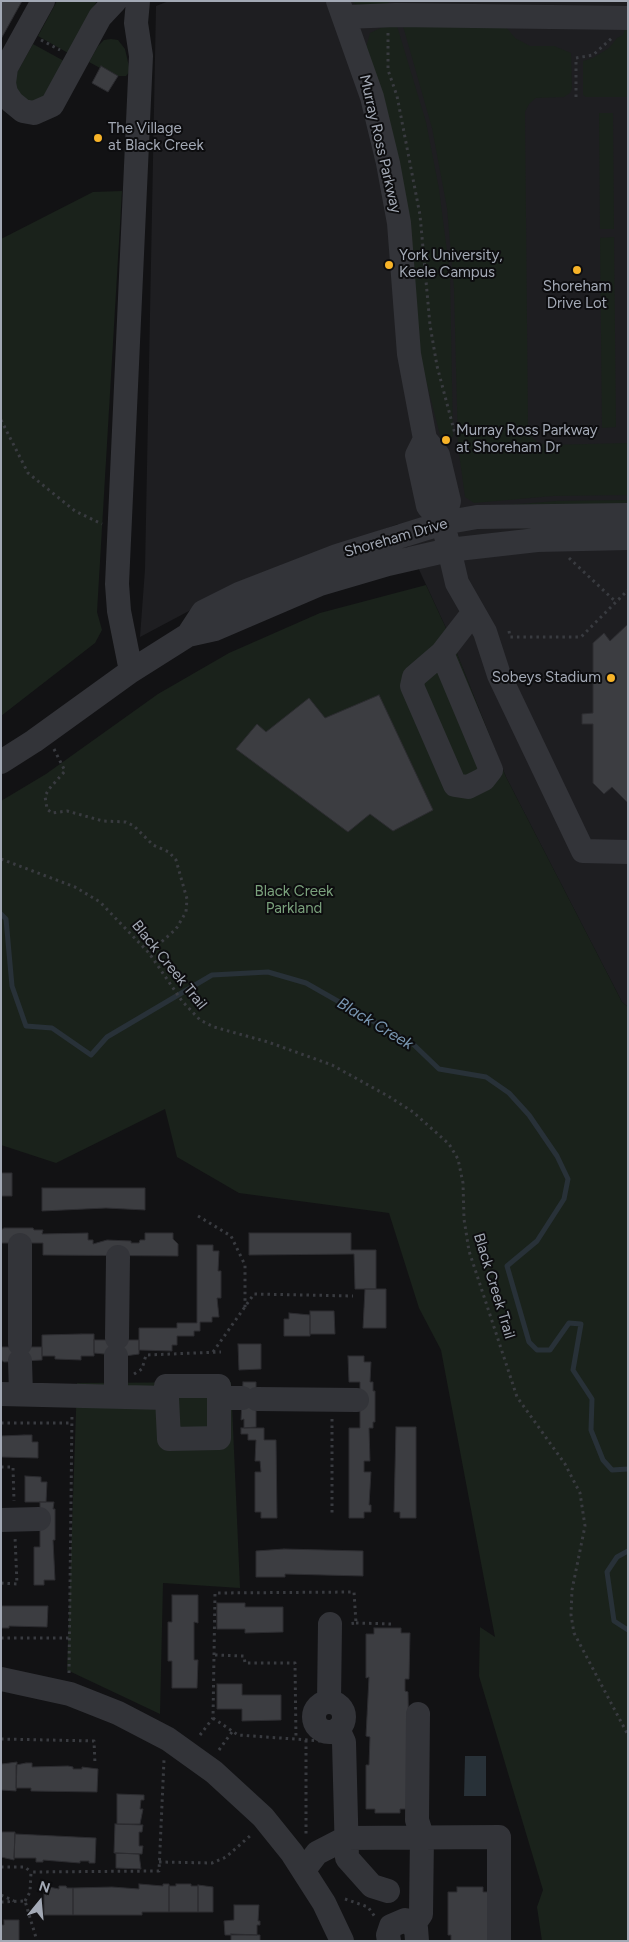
<!DOCTYPE html>
<style>
body{margin:0}
#map{position:relative;width:629px;height:1942px;overflow:hidden;background:#121214;font-family:Figtree,sans-serif}
canvas{display:block}
.frame{position:absolute;inset:0;border:2px solid #a3a9b5;pointer-events:none}
.north{position:absolute;left:15px;top:1877px;width:50px;height:50px;-webkit-text-stroke:4px #0d0d0f;paint-order:stroke;rotate:17deg;font-size:14px;font-weight:700;line-height:20px;text-align:center;color:#a3a9b5}
.north::after{content:'';display:block;margin:auto;width:18px;height:22px;background:#a3a9b5;clip-path:polygon(50% 0,100% 100%,50% 72%,0 100%)}
</style>
<div id="map">
<canvas width="629" height="1942"></canvas>
<div class="frame"></div>
<div class="north">N</div>
</div>
<script>
const ctx = document.querySelector('canvas').getContext('2d');
ctx.lineJoin = 'round';
function fillPath(path, color) { ctx.fillStyle = color; ctx.fill(path, 'evenodd'); }
const toPath = rows => new Path2D(rows.map(r => 'M' + r).join(''));
function stroke(path, color, width, dash) { ctx.strokeStyle = color; ctx.lineWidth = width; ctx.lineCap = dash ? 'butt' : 'round'; ctx.setLineDash(dash || []); ctx.stroke(path); }
function label(font, color, halo, rows, align = 'center') {
  ctx.font = font + ' Figtree,sans-serif'; ctx.lineWidth = 4; ctx.setLineDash([]); ctx.textBaseline = 'middle'; ctx.strokeStyle = halo; ctx.fillStyle = color; for (const [text, x, y, turn = 0] of rows) {
    ctx.save(); ctx.translate(x, y); ctx.rotate((+turn || 0) * Math.PI / 180); ctx.textAlign = isNaN(turn) ? turn : align; if (halo) ctx.strokeText(text, 0, 0); ctx.fillText(text, 0, 0); ctx.restore();
  }
}
fillPath(toPath([
 [169,1,628,1,628,1007,622,1002,506,777,452,641,398,524,251,578,140,637,145,569,156,6]
]), '#1e1e21');
fillPath(toPath([
 [57,1,97,1,68,53,38,36],
 [351,1,388,1,389,6,358,6],
 [385,26,397,26,426,122,439,189,450,275,453,437,441,439,420,357,366,48,370,33],
 [403,26,506,27,515,38,530,46,554,46,571,53,572,88,570,93,564,97,536,98,529,104,525,112,528,429,529,434,538,443,547,445,628,443,628,495,553,496,474,503,465,497,458,446,454,288,447,208,432,128],
 [626,26,628,26,628,97,586,97,583,95,583,61,593,58,609,48,617,38,623,35],
 [111,39,118,40,125,49,130,71,126,76,118,76,101,66,100,68,89,62,98,46,104,40],
 [33,44,64,61,44,96,36,101,27,102,16,94,14,78],
 [599,113,613,113,614,229,600,229],
 [122,191,97,612,102,630,95,643,1,716,1,239,93,192],
 [614,237,616,427,602,428,600,238],
 [628,500,628,504,472,508,556,501],
 [426,585,452,641,506,777,622,1002,628,1007,628,1941,542,1941,537,1907,543,1890,479,1676,480,1627,495,1637,441,1350,419,1308,389,1213,239,1193,177,1157,165,1109,56,1163,1,1145,1,801,46,774,158,694,229,653,320,613],
 [231,1382,240,1588,163,1583,160,1714,67,1670,77,1383]
]), '#1a221b');
fillPath(toPath([
 [465,1756,486,1756,486,1796,464,1796]
]), '#283138');
stroke(toPath([
 [1,914,6,919,12,986,26,1026,52,1028,91,1055,107,1037,212,975,268,972,306,983,413,1044,439,1069,486,1077,509,1093,529,1115,557,1156,568,1179,564,1199,537,1241,507,1266,529,1342,537,1350,550,1350,569,1323,581,1324,573,1370,592,1399,591,1430,603,1460,612,1470,628,1469],
 [628,1551,617,1557,607,1572,614,1621,628,1630]
]), '#283138', 5);
const building = toPath([
 [1,1,22,1,1,39,1,1],
 [101,66,118,76,108,92,92,83,101,66],
 [628,624,628,803,612,787,604,794,593,783,593,724,582,724,582,714,593,713,593,643,604,633,610,641,628,624],
 [379,695,433,810,393,831,370,814,348,832,236,749,257,724,266,732,309,698,325,718,379,695],
 [1,1173,12,1173,12,1196,1,1196,1,1173],
 [42,1188,145,1188,145,1210,106,1208,42,1211,42,1188],
 [4,1228,33,1228,34,1230,43,1230,42,1234,88,1233,88,1240,93,1240,93,1244,107,1240,131,1241,131,1243,139,1243,140,1240,145,1240,145,1233,173,1233,173,1239,178,1244,178,1256,43,1255,43,1243,1,1243,1,1230,4,1228],
 [249,1233,351,1233,351,1250,376,1250,376,1289,355,1289,354,1254,249,1255,249,1233],
 [197,1245,213,1245,213,1251,219,1251,218,1271,221,1271,221,1298,217,1298,219,1317,212,1317,212,1322,200,1322,200,1331,194,1331,194,1336,177,1336,177,1345,172,1345,172,1351,139,1350,139,1328,177,1328,177,1323,197,1323,197,1245],
 [365,1289,386,1289,386,1328,363,1328,365,1289],
 [310,1311,334,1311,335,1334,310,1334,310,1311],
 [289,1313,310,1315,310,1336,284,1336,284,1319,289,1319,289,1313],
 [81,1334,94,1334,94,1356,81,1356,81,1360,55,1359,55,1356,42,1356,42,1335,81,1334],
 [94,1340,139,1340,139,1354,125,1356,94,1353,94,1340],
 [238,1344,261,1344,261,1369,239,1370,238,1344],
 [1,1347,42,1347,42,1360,4,1362,1,1360,1,1347],
 [348,1356,364,1356,364,1362,371,1362,370,1382,373,1382,373,1391,375,1391,375,1422,373,1422,373,1428,369,1428,370,1461,364,1461,364,1472,371,1472,369,1505,371,1505,371,1512,364,1512,364,1518,349,1518,349,1428,360,1428,360,1382,349,1382,348,1356],
 [243,1382,256,1382,256,1427,244,1428,244,1419,241,1420,243,1382],
 [396,1427,416,1427,416,1518,400,1518,400,1512,394,1512,396,1427],
 [241,1428,264,1428,264,1440,276,1440,277,1518,261,1518,261,1512,255,1512,255,1472,261,1472,260,1461,255,1461,256,1440,248,1440,248,1434,241,1434,241,1428],
 [24,1435,32,1435,32,1442,38,1442,38,1458,1,1457,1,1436,24,1435],
 [25,1476,41,1477,41,1482,47,1482,46,1502,25,1502,25,1476],
 [40,1502,54,1502,53,1509,55,1509,55,1540,53,1540,55,1580,44,1580,44,1585,34,1585,34,1547,40,1547,40,1502],
 [284,1549,363,1551,363,1576,285,1574,285,1577,256,1577,256,1551,284,1549],
 [172,1595,198,1595,198,1623,194,1622,194,1660,198,1660,197,1688,172,1688,172,1661,168,1661,168,1622,172,1622,172,1595],
 [217,1603,245,1603,245,1607,283,1607,283,1632,245,1633,245,1629,217,1629,217,1603],
 [1,1606,48,1606,47,1627,9,1626,9,1628,1,1628,1,1606],
 [374,1628,401,1628,401,1633,410,1633,409,1679,405,1679,405,1691,408,1692,410,1809,400,1809,400,1813,375,1813,375,1809,366,1809,366,1765,369,1765,370,1737,366,1736,369,1677,366,1678,366,1634,374,1634,374,1628],
 [217,1684,242,1684,242,1695,281,1695,281,1720,242,1721,242,1709,217,1709,217,1684],
 [1,1762,2,1764,17,1762,16,1791,1,1790,1,1762],
 [26,1763,32,1763,32,1767,68,1766,73,1767,73,1769,82,1769,82,1767,98,1769,97,1792,31,1791,31,1788,16,1788,16,1765,26,1763],
 [117,1794,144,1795,144,1800,141,1800,140,1809,143,1809,140,1824,117,1824,117,1794],
 [115,1824,143,1825,142,1832,139,1832,139,1846,143,1846,142,1854,114,1853,115,1824],
 [1,1832,15,1832,14,1860,1,1857,1,1832],
 [15,1834,96,1838,95,1863,89,1863,89,1861,80,1861,80,1863,43,1860,43,1862,36,1862,36,1858,14,1858,15,1834],
 [116,1853,139,1854,141,1869,116,1868,116,1853],
 [139,1884,163,1886,163,1884,169,1884,169,1912,142,1912,142,1915,73,1915,73,1888,112,1887,139,1889,139,1884],
 [176,1884,191,1884,191,1886,198,1886,198,1912,169,1912,169,1886,176,1886,176,1884],
 [198,1885,213,1887,213,1912,198,1912,198,1885],
 [44,1886,59,1889,59,1886,66,1886,67,1888,73,1888,73,1915,44,1915,44,1886],
 [457,1887,483,1887,483,1892,492,1892,488,1941,451,1941,451,1935,448,1935,448,1892,457,1892,457,1887],
 [234,1905,259,1905,258,1921,260,1921,260,1925,257,1925,257,1935,225,1935,224,1921,234,1920,234,1905],
 [4,1920,19,1920,19,1941,1,1941,1,1925,4,1925,4,1920],
 [231,1934,260,1935,260,1941,231,1941,231,1934]
]);
fillPath(building, '#3c3d41');
stroke(building, '#2c2c30', 1);
stroke(toPath([
 [388,33,388,70,397,96,420,215,430,325,437,366,455,434],
 [41,40,60,50],
 [576,97,576,58,593,55,613,37],
 [1,420,28,473,75,511,102,524],
 [569,558,616,602],
 [509,631,510,637,581,637,628,590],
 [54,749,65,771,49,789,45,796,47,809,52,813,67,811,103,821,126,822,134,826,153,845,169,852,176,860,187,899,186,912,176,929,149,953],
 [1,859,75,887,100,902,149,953,182,1001,200,1020,214,1027,268,1042,332,1065,388,1096,413,1112,449,1144,458,1159,463,1183,464,1219,469,1251,517,1397,565,1464,580,1493,585,1526,572,1590,571,1615,574,1633,628,1735],
 [198,1216,231,1236,245,1265,245,1308],
 [213,1352,254,1294,353,1296],
 [134,1374,142,1369,146,1355,221,1352],
 [332,1419,332,1516],
 [1,1423,72,1423],
 [1,1467,13,1467,14,1501],
 [1,1583,17,1584,15,1537],
 [356,1623,393,1624],
 [1,1638,71,1638],
 [215,1655,244,1656,245,1663,295,1663,296,1739],
 [69,1673,72,1413],
 [213,1718,238,1735,322,1741],
 [200,1735,213,1718,215,1593,354,1592,356,1623,348,1624],
 [1,1739,94,1741,95,1764],
 [306,1740,306,1836],
 [219,1750,232,1732],
 [159,1862,212,1863,226,1857,251,1835],
 [1,1867,25,1867,31,1872],
 [1,1895,14,1901],
 [345,1899,368,1907,375,1917],
 [25,1901,30,1892,31,1872,159,1871,164,1760],
 [1,1902,25,1901,37,1941]
]), '#393b40', 3, [2.5, 4]);
stroke(toPath([
 [43,1,6,68,4,83,6,93,12,102,23,111,34,113,52,105,100,17,115,1],
 [338,1,372,97,388,163,399,223,409,354,425,439,438,455,449,501,443,523,457,583,485,632,499,675,583,851,628,852],
 [345,17,396,15,628,18],
 [425,439,417,455,428,506,443,523],
 [188,635,203,612,239,594,337,556,443,523,477,517,628,515],
 [442,653,491,770,484,779,468,787,455,785,412,686,414,677,442,653,473,613],
 [131,671,119,611,117,584,141,56,136,23,138,1],
 [1,762,34,741,131,671,188,635,215,629,320,584,388,564,449,550,537,540,628,538],
 [117,1338,118,1257],
 [20,1344,20,1245],
 [20,1361,21,1394],
 [1,1394,167,1398,166,1386,219,1386,219,1398,242,1398],
 [116,1396,116,1356],
 [167,1398,169,1439,219,1438,219,1398],
 [257,1399,357,1400],
 [1,1520,39,1519],
 [1,1679,70,1694,118,1713,168,1739,214,1772,263,1817,292,1853,324,1903,342,1941],
 [329,1702,330,1624],
 '314 1717a15 15 0 1 1 30 0a15 15 0 1 1-30 0Z',
 [338,1729,344,1742,347,1858,372,1886,388,1891],
 [304,1870,317,1853,346,1838,499,1837,499,1941],
 [414,1924,421,1914,422,1836,417,1820,418,1714],
 [389,1941,388,1935,391,1926,405,1920,416,1928,417,1941]
]), '#333439', 24);
for (const [x, y, r, color] of [
 [98,138,5,"#f7b328"],
 [389,265,5,"#f7b328"],
 [577,270,5,"#f7b328"],
 [446,440,5,"#f7b328"],
 [611,678,5,"#f7b328"]
]) { const dot = new Path2D(); dot.arc(x, y, r, 0, 2 * Math.PI); ctx.fillStyle = color; ctx.fill(dot); stroke(dot, '#0d0d0f', 2); }
label('15px', '#a3a9b5', '#0d0d0f', [
 ["The Village",108,129],
 ["at Black Creek",108,146],
 ["York University,",399,256],
 ["Keele Campus",399,273],
 ["Shoreham",577,287,"center"],
 ["Drive Lot",577,304,"center"],
 ["Murray Ross Parkway",456,431],
 ["at Shoreham Dr",456,448],
 ["Sobeys Stadium",601,678,"right"]
], 'left');
label('15px', '#a3a9b5', '#0d0d0f', [
 ["Murray Ross Parkway",380,144,77],
 ["Shoreham Drive",396,538,-16],
 ["Black Creek Trail",169,965,51],
 ["Black Creek Trail",494,1286,73]
]);
label('15px', '#7aa17c', '#0d0d0f', [
 ["Black Creek",294,892],
 ["Parkland",294,909]
]);
label('italic 16px', '#7997b2', '#0d0d0f', [
 ["Black Creek",375,1024,31]
]);
</script>
